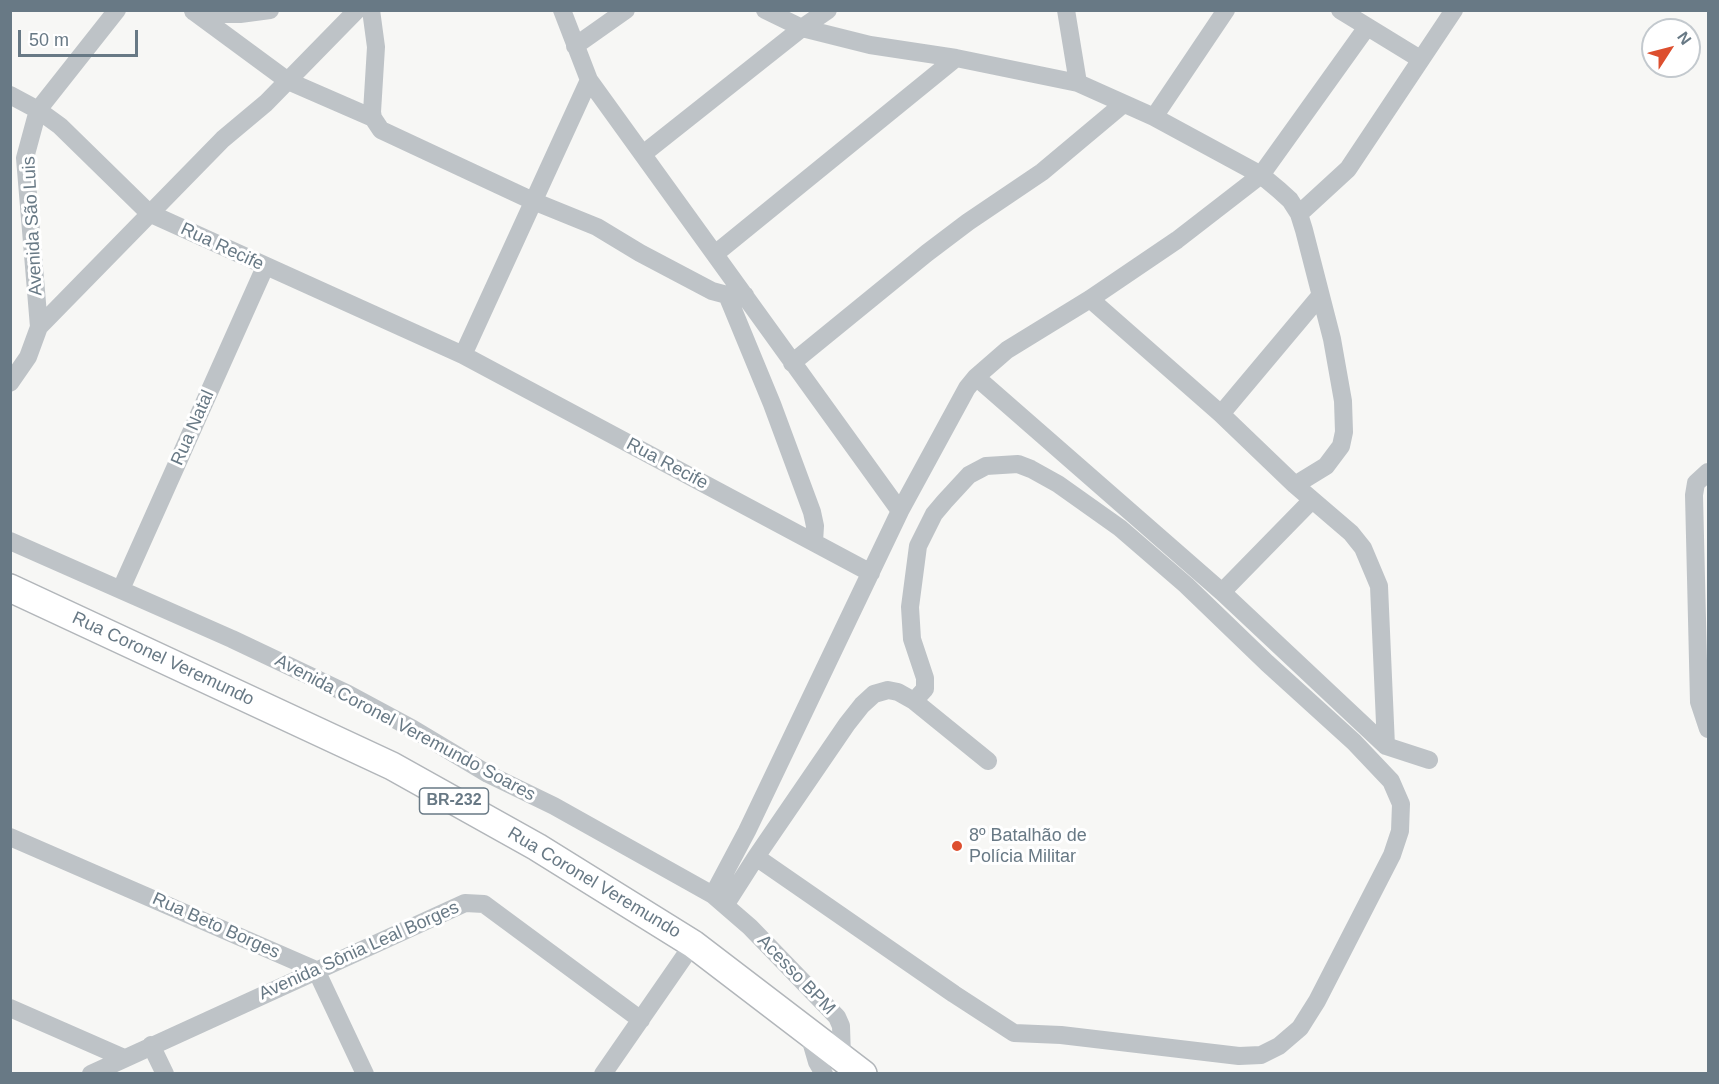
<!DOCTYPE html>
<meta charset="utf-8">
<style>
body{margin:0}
#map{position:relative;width:1719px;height:1084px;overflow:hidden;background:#f7f7f5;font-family:Arial,sans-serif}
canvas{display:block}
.frame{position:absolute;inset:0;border:12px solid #687985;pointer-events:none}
.north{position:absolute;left:1641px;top:18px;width:60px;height:60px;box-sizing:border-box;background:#fff;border:2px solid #c3c9ce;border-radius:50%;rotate:54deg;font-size:16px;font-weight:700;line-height:24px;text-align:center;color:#687985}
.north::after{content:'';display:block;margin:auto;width:21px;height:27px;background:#dd4f2f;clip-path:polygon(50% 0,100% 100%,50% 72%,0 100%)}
.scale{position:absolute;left:18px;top:30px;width:120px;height:27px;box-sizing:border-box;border:3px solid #687985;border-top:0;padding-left:8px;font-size:18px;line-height:21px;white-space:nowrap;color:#687985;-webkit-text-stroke:4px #fff;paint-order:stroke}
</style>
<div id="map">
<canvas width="1719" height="1084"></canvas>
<div class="frame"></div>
<div class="north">N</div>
<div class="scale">50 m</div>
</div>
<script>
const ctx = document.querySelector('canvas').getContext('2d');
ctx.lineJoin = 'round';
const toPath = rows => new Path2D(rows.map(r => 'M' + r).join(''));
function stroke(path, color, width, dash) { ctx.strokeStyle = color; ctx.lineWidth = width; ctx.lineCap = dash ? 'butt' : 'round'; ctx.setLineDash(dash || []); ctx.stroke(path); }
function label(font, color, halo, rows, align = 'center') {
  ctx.font = font + ' Arial,sans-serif'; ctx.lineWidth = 6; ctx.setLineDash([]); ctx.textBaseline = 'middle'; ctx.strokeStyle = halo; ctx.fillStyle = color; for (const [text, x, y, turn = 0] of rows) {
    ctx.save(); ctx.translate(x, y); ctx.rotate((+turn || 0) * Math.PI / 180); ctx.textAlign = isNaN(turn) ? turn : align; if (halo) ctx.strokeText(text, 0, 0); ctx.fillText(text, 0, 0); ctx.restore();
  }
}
const highway = toPath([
 [10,588,392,766,537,847,693,944,863,1074]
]);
stroke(highway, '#b2b6ba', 30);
stroke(toPath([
 [371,10,376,47,372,112,373,118,381,130,533,201,597,227,640,253,712,291,727,295,745,295],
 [562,10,589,80,900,511],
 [765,10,802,28,870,45,956,58,1078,83,1154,117,1261,175,1279,190,1290,200,1299,214,1304,230,1332,339,1343,401,1344,432,1341,446,1326,466,1295,485],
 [1066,10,1078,83],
 [1340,10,1420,59],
 [193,11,288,81,373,118],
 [194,12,202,14,240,14,270,10],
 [575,46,626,10],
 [10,95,38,110,60,126,149,213,463,355,589,80],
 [1154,117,1226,10],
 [643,154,802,28,828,10],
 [1299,214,1348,169,1454,10],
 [715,254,956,58],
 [727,295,772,404,812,512,815,526,814,542],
 [1090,299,1221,414,1295,485,1351,533,1363,548,1379,586,1386,746],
 [39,327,223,139,266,103,357,10],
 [463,355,871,573],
 [792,363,927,253,968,222,1042,172,1122,105],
 [976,377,1222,592,1386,746,1429,760],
 [10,383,28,357,39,327,25,158,38,110,117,10],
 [1221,414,1320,296],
 [1708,472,1696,483,1694,495,1699,702,1708,729],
 [10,541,232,639,348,694,413,729,488,774,554,806,713,895,750,927,837,1017,841,1026,842,1057],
 [121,589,265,267],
 [1222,592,1312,500],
 [914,701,988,761],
 [10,837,316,970,365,1074],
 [713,895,747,831,900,511,967,388,976,377,1007,350,1090,299,1177,240,1261,175,1367,27],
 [726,904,756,857,847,724,862,705,874,694,888,690,898,692,914,701,925,689,925,678,912,639,910,607,918,546,934,514,945,501,969,475,986,466,1018,464,1031,469,1058,484,1120,528,1186,585,1267,663,1354,742,1391,781,1401,804,1400,831,1392,855,1317,1001,1300,1028,1279,1046,1261,1055,1239,1056,1061,1035,1014,1033,954,994,756,857],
 [10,1008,124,1058],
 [808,1031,817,1062,824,1074],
 [151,1045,165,1074],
 [91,1074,465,903,484,904,641,1020],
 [603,1074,693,944]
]), '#bec3c7', 18);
stroke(highway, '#fff', 27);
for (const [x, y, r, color] of [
 [957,846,6,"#dd4f2f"]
]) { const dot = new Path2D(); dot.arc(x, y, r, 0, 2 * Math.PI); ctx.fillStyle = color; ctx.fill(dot); stroke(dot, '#fff', 2); }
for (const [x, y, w] of [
 [454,801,69]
]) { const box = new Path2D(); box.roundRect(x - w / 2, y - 13, w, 26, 4.5); ctx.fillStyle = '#fff'; ctx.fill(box); stroke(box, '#687985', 1.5); }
label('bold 16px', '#687985', null, [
 ["BR-232",454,801]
]);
label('18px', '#687985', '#fff', [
 ["Avenida São Luis",33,226,-93],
 ["Rua Recife",222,247,25],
 ["Rua Natal",193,428,-66],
 ["Rua Recife",667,464,28],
 ["Rua Coronel Veremundo",163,659,25],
 ["Avenida Coronel Veremundo Soares",405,728,28],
 ["Rua Coronel Veremundo",594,883,31],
 ["Rua Beto Borges",216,926,24],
 ["Avenida Sônia Leal Borges",359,951,-24],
 ["Acesso BPM",796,975,46]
]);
label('18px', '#687985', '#fff', [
 ["8º Batalhão de",969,836],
 ["Polícia Militar",969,857]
], 'left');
</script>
